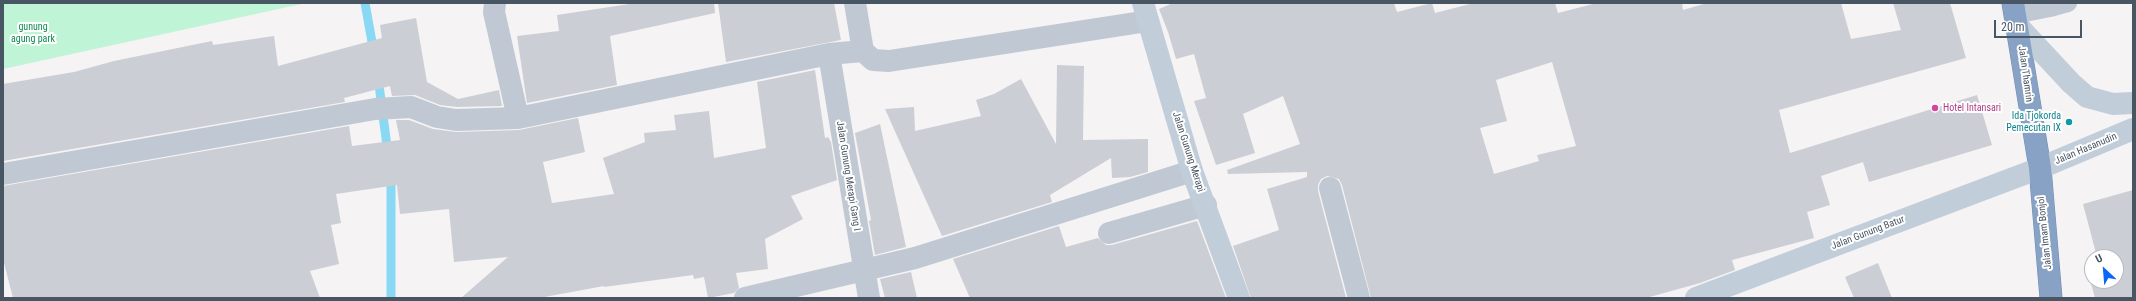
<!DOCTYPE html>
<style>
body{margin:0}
#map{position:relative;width:2136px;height:301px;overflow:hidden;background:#f5f3f3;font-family:"Roboto Condensed",sans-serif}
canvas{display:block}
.frame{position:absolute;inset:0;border:4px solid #485563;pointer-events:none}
.north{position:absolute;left:2084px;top:249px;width:40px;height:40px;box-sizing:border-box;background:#fff;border:1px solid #b6bbc1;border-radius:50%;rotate:334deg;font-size:11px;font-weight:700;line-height:16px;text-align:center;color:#485563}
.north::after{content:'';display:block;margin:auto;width:14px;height:18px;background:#0b67f7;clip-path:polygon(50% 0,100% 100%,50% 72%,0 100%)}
.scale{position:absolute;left:1994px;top:20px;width:88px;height:18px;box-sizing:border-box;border:2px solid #485563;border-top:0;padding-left:5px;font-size:12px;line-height:14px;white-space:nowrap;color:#485563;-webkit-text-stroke:3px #fff;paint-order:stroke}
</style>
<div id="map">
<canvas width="2136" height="301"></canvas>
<div class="frame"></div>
<div class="north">U</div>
<div class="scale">20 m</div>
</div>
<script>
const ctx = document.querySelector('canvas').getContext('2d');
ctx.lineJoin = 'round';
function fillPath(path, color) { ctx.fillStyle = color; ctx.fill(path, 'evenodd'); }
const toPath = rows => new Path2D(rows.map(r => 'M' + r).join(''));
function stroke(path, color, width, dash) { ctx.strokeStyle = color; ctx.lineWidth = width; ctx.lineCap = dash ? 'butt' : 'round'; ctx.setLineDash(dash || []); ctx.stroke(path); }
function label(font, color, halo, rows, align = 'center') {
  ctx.font = font + ' "Roboto Condensed",sans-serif'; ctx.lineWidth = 4; ctx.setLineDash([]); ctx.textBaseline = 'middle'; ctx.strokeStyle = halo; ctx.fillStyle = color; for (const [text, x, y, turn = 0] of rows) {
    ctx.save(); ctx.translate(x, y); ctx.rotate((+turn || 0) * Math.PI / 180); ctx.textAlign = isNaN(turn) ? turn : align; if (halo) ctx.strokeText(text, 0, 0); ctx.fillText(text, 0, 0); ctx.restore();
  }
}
fillPath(toPath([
 [3,3,306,3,3,69]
]), '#c0f4d6');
stroke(toPath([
 [365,3,374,53],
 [378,77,388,154],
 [391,298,391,174]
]), '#89d9f5', 9);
fillPath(toPath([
 [636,3,714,3,715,13,610,36,617,85,527,103,517,36,559,31,557,15],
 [718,3,834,3,841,40,726,62],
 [1173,3,1394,3,1397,12,1432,3,1435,13,1474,3,1555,3,1558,13,1597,3,1682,3,1683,10,1707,3,1841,3,1851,39,1901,30,1893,3,1950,3,1966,58,1779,110,1790,153,1977,95,1992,145,1869,182,1863,162,1821,176,1830,205,1807,212,1814,238,1732,260,1735,270,1700,283,1646,298,1371,298,1342,185,1339,179,1327,176,1321,179,1318,185,1318,191,1346,298,1251,298,1233,246,1279,230,1267,189,1307,177,1307,172,1228,174,1227,170,1300,144,1283,96,1243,114,1255,153,1216,165,1194,101,1206,98,1194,54,1176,59,1168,32,1159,9],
 [1552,62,1576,146,1537,155,1539,161,1494,174,1480,128,1507,121,1496,80],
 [416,18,427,82,458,99,499,90,502,106,457,107,440,105,415,95,392,96,390,86,344,98,345,102,3,161,3,84,74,72,114,61,212,41,213,45,274,36,278,66,382,38,380,25],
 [1057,65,1084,66,1083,140,1148,139,1148,172,1130,177,1112,178,1111,158,1050,195,1052,202,942,236,885,109,914,107,915,131,981,116,976,100,994,94,1021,79,1056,144],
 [815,70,825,138,828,137,831,142,837,180,791,196,803,219,765,239,768,269,736,273,739,288,734,293,708,298,704,277,694,279,693,275,604,287,604,286,539,298,461,298,508,257,454,262,449,209,400,214,397,185,336,194,341,223,331,225,339,264,310,271,320,298,13,298,3,259,3,186,349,126,352,146,400,140,396,120,409,120,433,129,456,132,519,130,578,118,585,152,543,162,552,203,614,194,603,158,645,142,644,133,676,130,674,115,709,111,714,158,766,148,757,82],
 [880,124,906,247,875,255,869,221,871,220,855,133],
 [2133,190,2133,298,2095,298,2087,269,2092,268,2092,281,2116,281,2116,257,2097,257,2083,204],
 [1197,221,1226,298,970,298,953,259,1059,226,1066,247,1098,238,1106,245,1112,245],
 [1878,263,1892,298,1854,298,1845,277],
 [911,272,917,298,885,298,880,279]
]), '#ccced5');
const highway = toPath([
 [2013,3,2040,168,2051,298]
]);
stroke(highway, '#728db1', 23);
stroke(toPath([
 [2015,15,2050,8,2068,3]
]), '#c0c9d3', 18);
stroke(toPath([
 [495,3,494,12,518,118],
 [855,3,863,51],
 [829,54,869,298],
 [3,174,375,109,411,107,437,117,456,120,518,118,829,54,863,51,873,60,889,61,1148,21],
 [1330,188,1359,298],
 [1109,233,1206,205],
 [745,298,915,258,1192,171]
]), '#c0c9d3', 22);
stroke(toPath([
 [1143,3,1192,171,1239,298],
 [2018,26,2071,83,2087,97,2113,104,2133,103],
 [1696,298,2040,168,2133,129]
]), '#c2cdda', 22);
stroke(highway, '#87a2c5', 22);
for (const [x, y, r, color] of [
 [1935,108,4,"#d1479c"],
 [2069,122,4,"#0f9aa8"]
]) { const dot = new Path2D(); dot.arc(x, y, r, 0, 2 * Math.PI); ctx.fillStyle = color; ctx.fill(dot); stroke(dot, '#fff', 1.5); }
label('10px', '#0f8851', '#fff', [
 ["gunung",33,27],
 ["agung park",33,39]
]);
label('10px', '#485563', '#fff', [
 ["Jalan Thamrin",2025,74,82],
 ["Jalan Hasanudin",2086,149,-23],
 ["Jalan Gunung Merapi",1188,152,72],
 ["Jalan Gunung Merapi Gang I",848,176,81],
 ["Jalan Gunung Batur",1868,233,-21],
 ["Jalan Imam Bonjol",2045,233,-96]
]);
label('10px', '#b23c85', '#fff', [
 ["Hotel Intansari",1943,108]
], 'left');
label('10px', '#0d838f', '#fff', [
 ["Ida Tjokorda",2061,116],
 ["Pemecutan IX",2061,128]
], 'right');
</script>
